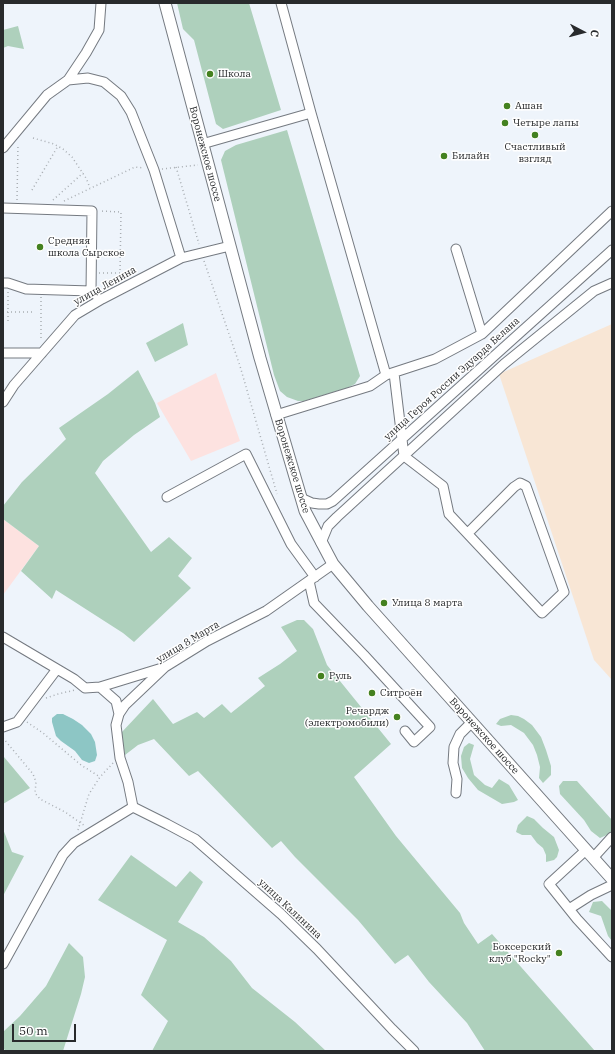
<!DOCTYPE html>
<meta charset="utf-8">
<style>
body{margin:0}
#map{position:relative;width:615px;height:1054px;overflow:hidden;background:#eef4fb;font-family:"IBM Plex Serif",serif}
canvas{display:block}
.frame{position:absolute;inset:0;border:4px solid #282a2c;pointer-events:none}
.north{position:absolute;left:563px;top:12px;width:40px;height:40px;-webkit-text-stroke:3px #fff;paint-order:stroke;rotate:96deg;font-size:11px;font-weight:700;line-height:16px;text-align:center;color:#282a2c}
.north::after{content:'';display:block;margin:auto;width:14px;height:18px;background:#282a2c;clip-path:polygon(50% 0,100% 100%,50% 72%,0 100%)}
.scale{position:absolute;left:12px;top:1024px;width:64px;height:18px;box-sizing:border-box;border:2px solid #282a2c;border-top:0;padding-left:5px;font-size:12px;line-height:14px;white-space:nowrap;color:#282a2c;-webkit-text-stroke:3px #fff;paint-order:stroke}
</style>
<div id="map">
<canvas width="615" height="1054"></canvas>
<div class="frame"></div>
<div class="north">С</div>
<div class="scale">50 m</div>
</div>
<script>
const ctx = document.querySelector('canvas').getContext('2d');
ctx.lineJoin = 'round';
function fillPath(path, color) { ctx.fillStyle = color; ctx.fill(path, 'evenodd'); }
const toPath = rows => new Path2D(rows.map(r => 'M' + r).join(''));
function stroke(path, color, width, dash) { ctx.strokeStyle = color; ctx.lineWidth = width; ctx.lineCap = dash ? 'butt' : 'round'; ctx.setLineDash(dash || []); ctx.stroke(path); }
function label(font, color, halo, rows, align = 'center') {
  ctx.font = font + ' "IBM Plex Serif",serif'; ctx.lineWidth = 3; ctx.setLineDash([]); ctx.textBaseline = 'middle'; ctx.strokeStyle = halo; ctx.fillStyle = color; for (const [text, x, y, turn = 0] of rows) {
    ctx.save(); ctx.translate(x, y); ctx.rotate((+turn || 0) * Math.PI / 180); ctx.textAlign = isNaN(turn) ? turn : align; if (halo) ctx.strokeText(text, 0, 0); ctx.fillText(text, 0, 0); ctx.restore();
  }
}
fillPath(toPath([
 [216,373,240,441,191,461,157,403],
 [3,519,39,546,3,595]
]), '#fde2e0');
fillPath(toPath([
 [612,324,612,680,594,660,499,374]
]), '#f8e6d5');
fillPath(toPath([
 [177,3,249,3,281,110,223,129,216,124,194,40,183,29],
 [18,26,24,49,8,46,3,48,3,30],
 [287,130,360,376,355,384,347,388,304,401,298,401,287,397,280,391,274,375,221,160,225,151,236,145],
 [183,323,188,345,155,362,146,343],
 [138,370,155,403,160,417,134,435,103,461,95,473,151,552,169,537,192,558,178,576,191,588,134,642,123,633,56,590,52,599,21,571,39,546,3,519,3,506,22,482,66,439,59,428,108,394],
 [297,620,304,620,313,629,327,665,391,744,354,777,396,836,460,913,464,923,478,944,492,934,595,1051,485,1051,467,1023,429,982,408,955,395,964,358,920,295,857,281,841,272,848,198,771,189,776,154,739,138,745,125,755,121,733,153,699,173,724,197,712,204,718,222,704,231,713,265,686,258,678,280,664,297,651,281,627],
 [511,715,518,716,524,719,532,725,541,737,546,750,551,766,551,775,543,783,539,778,540,767,537,755,533,745,524,733,511,725,501,726,496,724,500,719],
 [469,743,474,745,470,759,474,775,485,785,492,788,499,779,509,785,518,800,514,802,502,804,478,790,468,778,462,768,461,756,464,747],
 [4,757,30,788,3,804,3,758],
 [563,781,577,781,612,820,612,830,609,834,600,838,591,831,584,820,560,794,559,786],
 [527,816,534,819,543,828,554,837,559,850,557,857,554,860,546,862,546,855,543,848,537,843,531,835,522,835,516,832,518,825],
 [3,829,12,852,24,856,3,896],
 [131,855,176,887,190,871,203,882,178,922,204,937,231,961,252,988,295,1022,326,1051,152,1051,168,1021,141,995,167,940,98,900],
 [602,901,612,911,612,941,608,936,601,916,589,912,593,902],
 [69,943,83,957,85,977,81,994,63,1051,6,1051,3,1048,3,1032,20,1016,46,986]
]), '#aed0bc');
fillPath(toPath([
 [57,714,63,714,73,719,82,725,91,734,95,742,97,755,95,761,89,763,82,760,75,751,61,741,56,736,52,722,52,718]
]), '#8dc6c5');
const minor = toPath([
 [281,3,311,113,386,375],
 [68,80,88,78,104,82,121,96,131,112,154,170,181,258],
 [202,144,311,113],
 [3,148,47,95,68,80,86,53,99,30,101,3],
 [3,208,92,211,91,291],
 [3,283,8,283,26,289,91,291,96,295],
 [482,334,612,211],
 [3,353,42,353],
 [394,373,404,456,443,486,449,514,542,613,564,592,526,486,520,483,514,487,468,533],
 [3,402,14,385,75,315,102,299,181,258,230,246],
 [276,415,370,386,386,375,435,359,482,334,456,249],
 [167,497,246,454,291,544,315,577],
 [301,498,312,503,319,504,327,504,333,501,612,250],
 [321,543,328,526,337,517,504,364,594,291,612,283],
 [309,581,314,603,364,655,430,727,414,742,405,731],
 [3,637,8,640,74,679,85,688,100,687,162,668],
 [100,687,116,701,119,714],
 [3,727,17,722,57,669],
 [456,793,457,779,453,763,454,747,460,734,472,722],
 [133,807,167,824,195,839,281,914,317,949,392,1029,414,1051],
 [586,850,549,884,577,919,612,957],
 [593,858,612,837],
 [569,909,591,895,612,885],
 [3,964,63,855,74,843,133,807,128,782,120,758,116,725,119,714,125,705,165,667,207,641,266,611,333,564]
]);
const major = toPath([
 [165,3,260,358,305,511,333,564,368,606,612,879]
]);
stroke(minor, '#757a81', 11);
stroke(major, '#757a81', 13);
stroke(toPath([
 [33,138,54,144,63,149,72,157,86,178,90,188],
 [176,167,199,244],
 [162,169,198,165],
 [32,190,58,146],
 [17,200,18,144],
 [53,200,83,173],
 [64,201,135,167,144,168],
 [204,261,240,366,277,494],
 [99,273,120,273,121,212,100,211],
 [8,292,8,322],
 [41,297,41,339],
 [7,312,33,312],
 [46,698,58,694,75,690],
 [27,722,43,733,81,765,100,777],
 [3,738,33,774,36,782,35,793,40,799,65,812,85,826],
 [78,830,89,794,100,777,113,763]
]), '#a9aeb3', 1.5, [1, 3]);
stroke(minor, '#fff', 9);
stroke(major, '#fff', 11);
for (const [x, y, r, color] of [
 [210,74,4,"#44811f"],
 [507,106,4,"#44811f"],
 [505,123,4,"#44811f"],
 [535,135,4,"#44811f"],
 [444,156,4,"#44811f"],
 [40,247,4,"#44811f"],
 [384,603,4,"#44811f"],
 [321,676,4,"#44811f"],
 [372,693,4,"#44811f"],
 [397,717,4,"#44811f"],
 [559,953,4,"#44811f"]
]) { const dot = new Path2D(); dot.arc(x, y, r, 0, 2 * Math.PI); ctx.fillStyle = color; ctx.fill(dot); stroke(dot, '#fff', 1.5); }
label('10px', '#282a2c', '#fff', [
 ["Школа",218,74],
 ["Ашан",515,106],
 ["Четыре лапы",513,123],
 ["Счастливый",535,147,"center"],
 ["взгляд",535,159,"center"],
 ["Билайн",452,156],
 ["Средняя",48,241],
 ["школа Сырское",48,253],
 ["Улица 8 марта",392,603],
 ["Руль",329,676],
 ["Ситроён",380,693],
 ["Речардж",389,711,"right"],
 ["(электромобили)",389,723,"right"],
 ["Боксерский",551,947,"right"],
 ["клуб \"Rocky\"",551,959,"right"]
], 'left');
label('10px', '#282a2c', '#fff', [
 ["Воронежское шоссе",205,154,75],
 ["улица Ленина",105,286,-29],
 ["улица Героя России Эдуарда Белана",452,379,-42],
 ["Воронежское шоссе",292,466,73],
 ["улица 8 Марта",188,642,-31],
 ["Воронежское шоссе",484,736,48],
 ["улица Калинина",290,909,43]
]);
</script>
